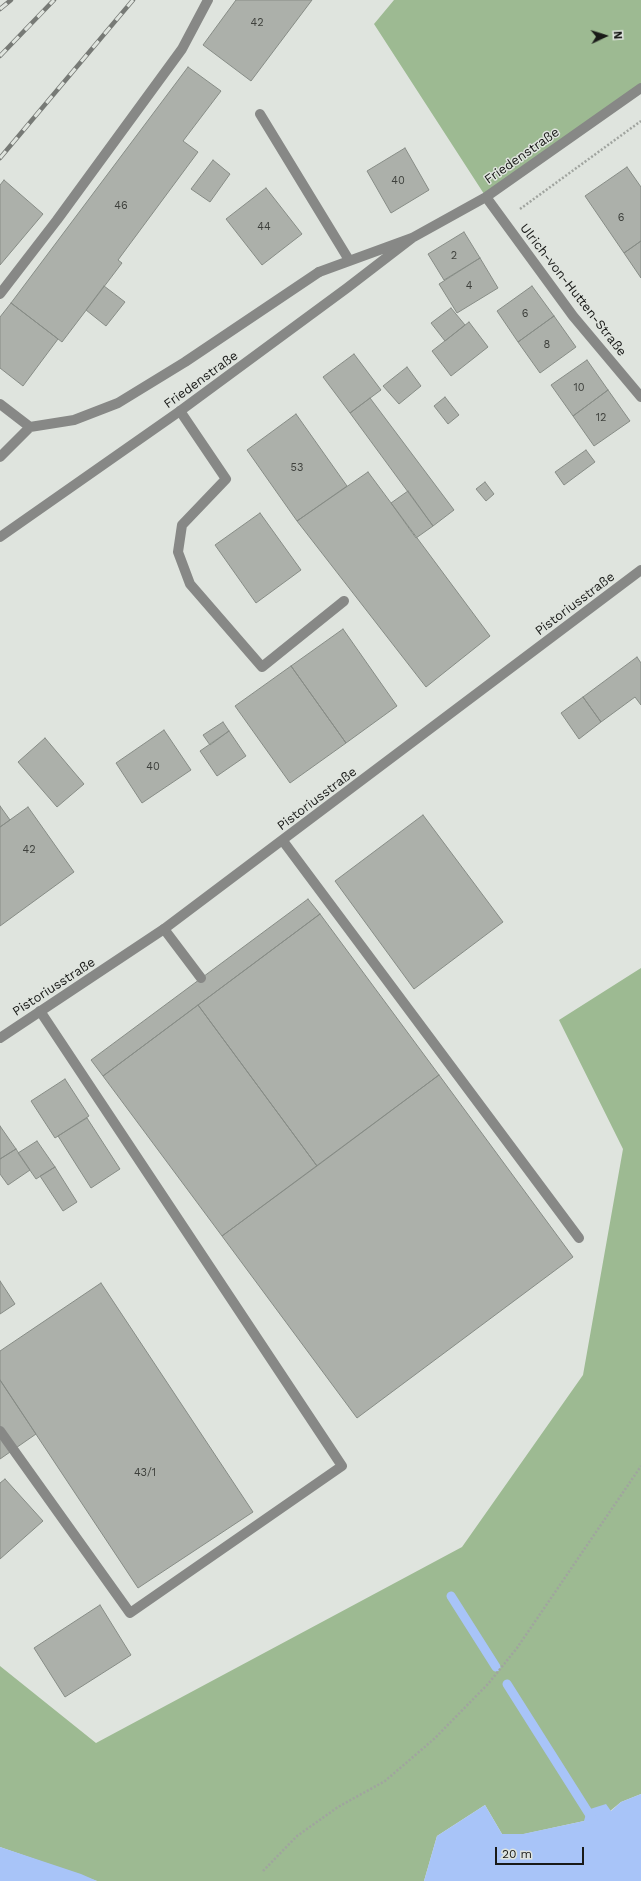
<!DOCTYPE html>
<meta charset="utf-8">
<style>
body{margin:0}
#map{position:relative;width:641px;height:1881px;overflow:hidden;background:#dfe4de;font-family:"Work Sans",sans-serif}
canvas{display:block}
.north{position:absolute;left:585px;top:16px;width:40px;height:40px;-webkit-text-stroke:3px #dfe4de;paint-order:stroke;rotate:86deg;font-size:11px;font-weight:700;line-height:16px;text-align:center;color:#191a18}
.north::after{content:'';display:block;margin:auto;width:14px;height:18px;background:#191a18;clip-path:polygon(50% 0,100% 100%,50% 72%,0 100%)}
.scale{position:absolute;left:495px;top:1847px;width:89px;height:18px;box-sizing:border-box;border:2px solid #191a18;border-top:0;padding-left:5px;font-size:12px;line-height:14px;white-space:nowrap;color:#191a18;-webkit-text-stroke:3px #dfe4de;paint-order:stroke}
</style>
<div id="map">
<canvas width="641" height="1881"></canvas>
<div class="north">N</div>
<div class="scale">20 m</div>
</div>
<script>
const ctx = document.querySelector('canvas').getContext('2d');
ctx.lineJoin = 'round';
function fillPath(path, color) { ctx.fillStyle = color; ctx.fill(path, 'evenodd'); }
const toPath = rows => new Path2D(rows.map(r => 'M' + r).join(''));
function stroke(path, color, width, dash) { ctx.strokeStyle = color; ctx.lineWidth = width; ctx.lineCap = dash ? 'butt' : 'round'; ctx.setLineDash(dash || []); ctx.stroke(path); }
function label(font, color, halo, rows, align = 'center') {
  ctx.font = font + ' "Work Sans",sans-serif'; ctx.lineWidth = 3; ctx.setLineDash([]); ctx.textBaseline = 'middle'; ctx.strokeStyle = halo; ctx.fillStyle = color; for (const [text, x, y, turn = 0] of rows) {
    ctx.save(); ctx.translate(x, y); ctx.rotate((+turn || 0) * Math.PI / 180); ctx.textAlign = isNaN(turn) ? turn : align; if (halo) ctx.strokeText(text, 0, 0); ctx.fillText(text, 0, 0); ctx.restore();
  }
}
fillPath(toPath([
 [394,0,641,0,641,88,486,197,374,24],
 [641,968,641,1794,621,1802,610,1811,584,1821,524,1834,502,1834,485,1805,437,1836,424,1881,97,1881,0,1847,0,1666,96,1743,462,1547,583,1375,623,1149,559,1020]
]), '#9dba92');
fillPath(toPath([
 [641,1794,641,1881,424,1881,437,1836,485,1805,502,1834,523,1834,584,1821,587,1810,606,1804,611,1811,621,1802],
 [0,1847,81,1874,97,1881,0,1881]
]), '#a8c4f8');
stroke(toPath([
 [451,1596,496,1667],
 [507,1684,593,1820]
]), '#a8c4f8', 9);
const building = toPath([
 [236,0,312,0,251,81,203,45,236,0],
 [188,67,221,91,183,141,198,152,118,260,122,263,62,342,11,303,188,67],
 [405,148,429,190,391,213,367,171,405,148],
 [213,160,230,174,210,202,191,189,213,160],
 [627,167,641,187,641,241,624,253,585,196,627,167],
 [4,180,43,214,0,265,0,185,4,180],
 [266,188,302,234,262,265,226,219,266,188],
 [464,232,480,258,444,280,428,254,464,232],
 [641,241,641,278,624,253,641,241],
 [480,258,498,288,457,313,439,284,480,258],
 [104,286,125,302,106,326,86,310,104,286],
 [532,286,554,316,518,342,497,311,532,286],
 [11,303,58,339,23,386,0,368,0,317,11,303],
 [451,308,465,325,445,341,431,323,451,308],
 [554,316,576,347,540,373,518,342,554,316],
 [469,322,488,347,451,376,432,351,469,322],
 [354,354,381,390,350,413,323,377,354,354],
 [587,360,608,390,573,416,551,385,587,360],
 [407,367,421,386,399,404,383,386,407,367],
 [608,390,630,421,594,446,573,416,608,390],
 [445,397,459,415,448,424,434,406,445,397],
 [370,398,454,510,433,526,350,413,370,398],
 [296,414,347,486,297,521,247,450,296,414],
 [586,450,595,462,564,485,555,472,586,450],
 [368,472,490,636,426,687,297,521,368,472],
 [485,482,494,494,486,501,476,489,485,482],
 [408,491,433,526,416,538,391,503,408,491],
 [260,513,301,570,256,603,215,545,260,513],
 [343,629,397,706,346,743,291,666,343,629],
 [637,657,641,663,641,705,635,697,601,722,583,697,637,657],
 [291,666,346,743,290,783,235,706,291,666],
 [583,697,601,722,579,739,561,713,583,697],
 [223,722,229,731,210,745,203,735,223,722],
 [164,730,191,770,142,803,116,763,164,730],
 [229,731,246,756,217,776,200,751,229,731],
 [45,738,84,784,57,807,18,762,45,738],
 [0,806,10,820,0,827,0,806],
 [28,807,74,872,0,926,0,827,28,807],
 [423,815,503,922,414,989,335,881,423,815],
 [308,899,320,914,103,1076,91,1060,308,899],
 [320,914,439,1075,317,1166,198,1005,320,914],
 [198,1005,317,1166,222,1236,103,1076,198,1005],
 [439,1075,573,1257,357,1418,222,1236,439,1075],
 [65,1079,89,1116,55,1138,31,1101,65,1079],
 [87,1118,120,1169,91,1188,58,1136,87,1118],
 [0,1126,16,1149,0,1159,0,1126],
 [37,1141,55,1167,36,1179,18,1153,37,1141],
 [16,1149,30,1170,8,1185,0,1174,0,1159,16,1149],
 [55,1167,77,1202,63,1211,40,1176,55,1167],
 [0,1281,15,1304,0,1314,0,1281],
 [101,1283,253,1512,138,1588,0,1380,0,1351,101,1283],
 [0,1380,36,1434,0,1459,0,1380],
 [5,1479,43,1521,0,1559,0,1483,5,1479],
 [100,1605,131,1655,65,1697,34,1648,100,1605]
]);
fillPath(building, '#acb0aa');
stroke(building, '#878c86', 1);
stroke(toPath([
 [520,209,641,121],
 [263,1871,297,1836,338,1807,385,1781,434,1739,488,1684,517,1648,641,1466]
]), '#a0a49f', 2.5, [2, 2]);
stroke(toPath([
 [260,114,349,260],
 [0,294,57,220,182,49,208,0],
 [0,404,30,427],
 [180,411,226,479,182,525,178,552,190,584,262,667,344,601],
 [0,457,30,427,74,420,118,403,185,362,319,272],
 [283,841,579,1238],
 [164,929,201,978],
 [0,1431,130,1613,342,1466,40,1011]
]), '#878886', 10);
stroke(toPath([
 [486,197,573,316,641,397],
 [319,272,412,238,486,197,641,88],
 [0,537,180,411,347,288,412,238],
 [0,1038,164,929,641,570]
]), '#878886', 10);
const rail = toPath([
 [0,9,11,0],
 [0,56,54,0],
 [0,158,133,0]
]);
stroke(rail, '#777a76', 4.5);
stroke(rail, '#dfe4de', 3, [9]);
label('11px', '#3e403c', null, [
 ["42",257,23],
 ["40",398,181],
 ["46",121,206],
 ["6",621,218],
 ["44",264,227],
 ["2",454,256],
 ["4",469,286],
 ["6",525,314],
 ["8",547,345],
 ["10",579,388],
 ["12",601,418],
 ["53",297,468],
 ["40",153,767],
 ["42",29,850],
 ["43/1",145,1473]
]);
label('13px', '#191a18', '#dfe4de', [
 ["Friedenstraße",522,156,-35],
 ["Ulrich-von-Hutten-Straße",573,290,52],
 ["Friedenstraße",201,380,-36],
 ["Pistoriusstraße",575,604,-37],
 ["Pistoriusstraße",317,799,-37],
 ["Pistoriusstraße",54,987,-33]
]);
</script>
